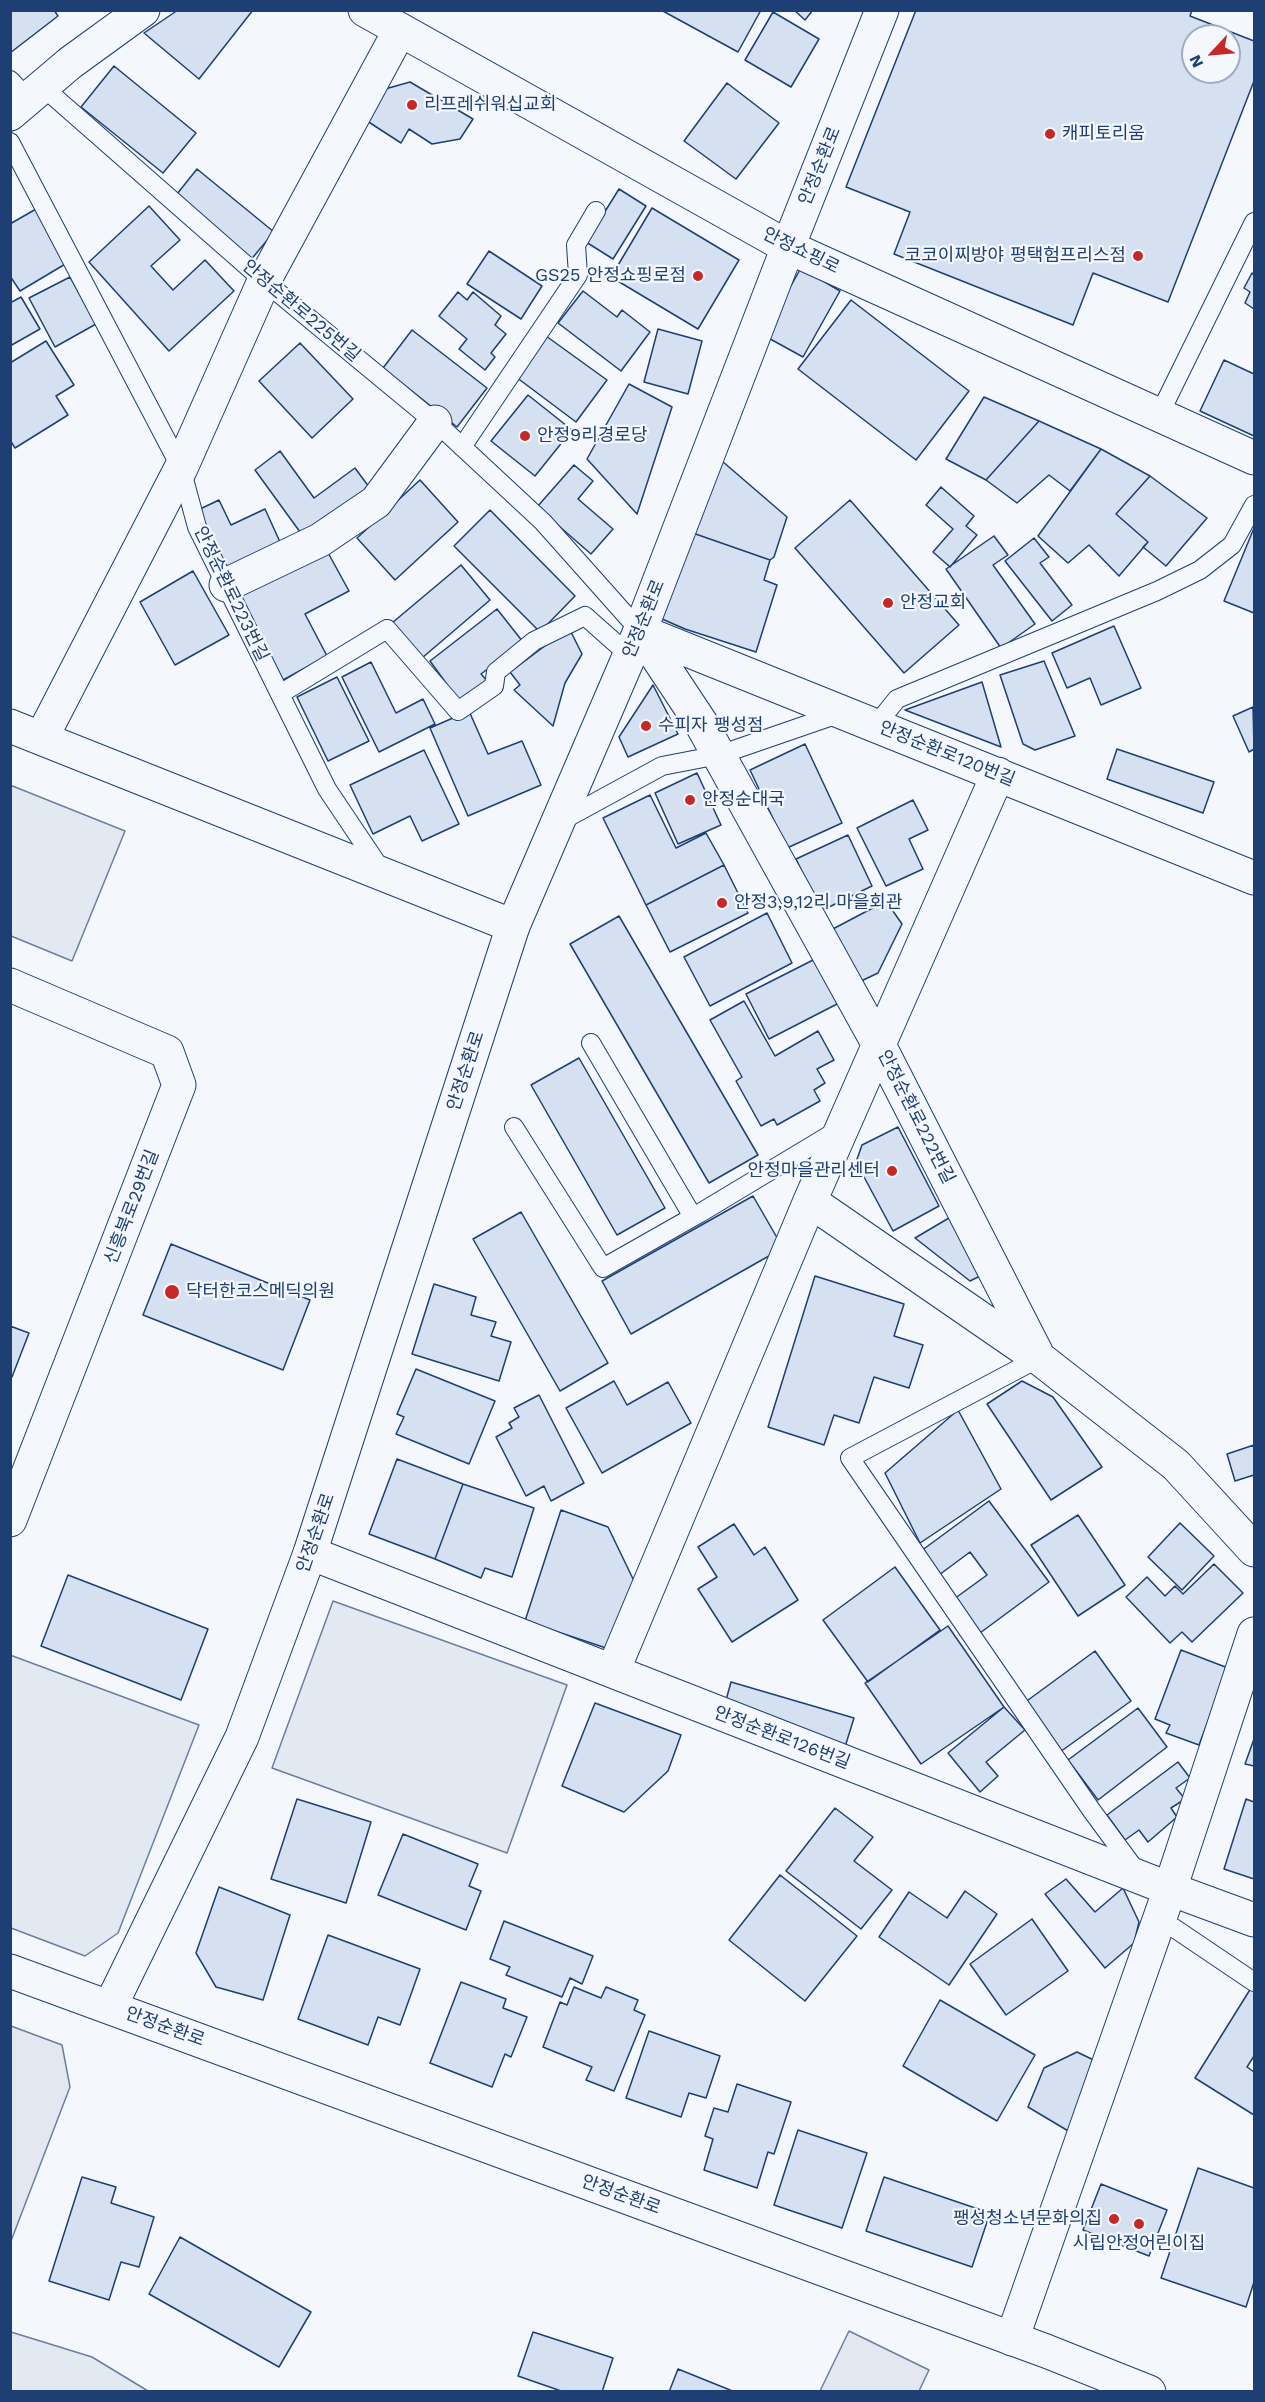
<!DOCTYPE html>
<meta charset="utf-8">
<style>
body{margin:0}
#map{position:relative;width:1265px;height:2402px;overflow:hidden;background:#f4f7fb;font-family:"Work Sans",sans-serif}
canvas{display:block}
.frame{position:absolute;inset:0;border:12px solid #1d3f73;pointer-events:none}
.north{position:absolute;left:1181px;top:24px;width:60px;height:60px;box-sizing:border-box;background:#f4f7fb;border:2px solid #9eadc5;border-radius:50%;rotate:244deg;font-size:16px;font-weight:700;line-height:24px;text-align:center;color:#1d3f73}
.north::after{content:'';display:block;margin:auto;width:21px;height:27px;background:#c62828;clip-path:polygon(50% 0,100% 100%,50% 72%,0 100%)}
</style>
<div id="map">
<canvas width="1265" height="2402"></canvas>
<div class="frame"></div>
<div class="north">N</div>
</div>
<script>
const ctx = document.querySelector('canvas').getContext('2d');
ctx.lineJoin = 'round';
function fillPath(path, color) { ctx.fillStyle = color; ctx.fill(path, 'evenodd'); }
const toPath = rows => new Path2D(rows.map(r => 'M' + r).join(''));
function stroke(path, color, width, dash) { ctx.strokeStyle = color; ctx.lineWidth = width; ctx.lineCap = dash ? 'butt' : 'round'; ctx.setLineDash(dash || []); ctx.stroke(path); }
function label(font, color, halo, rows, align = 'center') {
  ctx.font = font + ' "Work Sans","Noto Sans KR",sans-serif'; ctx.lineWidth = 4.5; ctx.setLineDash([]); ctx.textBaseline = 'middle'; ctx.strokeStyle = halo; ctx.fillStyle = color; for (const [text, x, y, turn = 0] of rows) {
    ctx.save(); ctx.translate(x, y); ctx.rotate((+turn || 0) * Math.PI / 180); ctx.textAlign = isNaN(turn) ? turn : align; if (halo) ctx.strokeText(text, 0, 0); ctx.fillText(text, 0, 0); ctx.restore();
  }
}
const green = toPath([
 [10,785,125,831,72,961,11,936,10,785],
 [333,1601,567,1685,507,1853,272,1768,333,1601],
 [10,1655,199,1725,118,1933,85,1956,11,1928,10,1655],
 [11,2332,92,2357,148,2391,11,2391,11,2332]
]);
fillPath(green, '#e3e9f0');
stroke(green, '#687fa3', 1.5);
const parking = toPath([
 [11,2026,62,2045,70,2087,11,2241,11,2026],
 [849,2331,929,2370,919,2391,820,2391,849,2331]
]);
fillPath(parking, '#e3e8f0');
stroke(parking, '#687fa3', 1.5);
const building = toPath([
 [10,10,54,10,58,16,10,53,10,10],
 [178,10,253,10,199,79,144,33,178,10],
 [661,10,761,10,738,52,661,10],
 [794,10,813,10,805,20,794,10],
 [916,10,1192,10,1190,16,1254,41,1254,81,1168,302,1093,273,1073,325,894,254,910,212,846,187,916,10],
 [1193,36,1229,36,1229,72,1193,72,1193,36],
 [773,12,819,39,791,87,745,60,773,12],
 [114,66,196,133,163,173,81,107,114,66],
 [410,82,473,119,460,139,432,144,409,129,401,143,364,119,378,91,410,82],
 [727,83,779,123,736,179,684,141,727,83],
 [197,169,274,232,249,262,173,199,197,169],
 [619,189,646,206,613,259,586,242,619,189],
 [149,206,180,240,151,266,173,290,205,260,234,291,169,351,89,262,149,206],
 [652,208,739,260,698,329,611,277,652,208],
 [36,209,67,263,20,291,10,276,10,224,36,209],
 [489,251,542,286,521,319,467,284,489,251],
 [801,268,840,291,803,357,763,335,801,268],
 [1252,273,1254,275,1254,309,1245,303,1250,292,1244,288,1252,273],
 [70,277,96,324,55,347,29,298,70,277],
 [583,291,617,317,622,310,650,332,621,371,558,323,583,291],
 [458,292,467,300,473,292,501,316,495,325,506,334,491,353,495,357,485,370,459,349,467,339,439,316,458,292],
 [21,297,40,329,10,346,10,303,21,297],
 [851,300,969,391,916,460,798,369,851,300],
 [658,329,702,341,688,394,644,382,658,329],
 [412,330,487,388,457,427,383,368,412,330],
 [546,336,607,380,576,422,516,377,546,336],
 [46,341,74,385,56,396,68,415,15,448,10,440,10,363,46,341],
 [300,343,353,399,312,438,259,381,300,343],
 [1224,360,1254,374,1254,436,1200,411,1224,360],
 [629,384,672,407,637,514,587,459,629,384],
 [528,395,572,430,535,476,491,441,528,395],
 [984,397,1039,421,986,480,946,459,984,397],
 [1039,421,1101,449,1070,491,1049,475,1017,503,986,480,1039,421],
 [1101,449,1150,476,1116,514,1148,542,1119,576,1089,545,1068,563,1038,536,1101,449],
 [280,451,314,498,355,468,375,495,308,543,255,470,280,451],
 [722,461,787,517,774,557,770,560,687,531,722,461],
 [574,465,593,481,578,499,613,529,591,554,537,507,574,465],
 [1150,476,1207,518,1166,566,1143,547,1148,542,1116,514,1150,476],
 [420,480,458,522,395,580,357,538,420,480],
 [941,487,974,516,966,526,977,535,950,567,933,552,953,529,926,505,941,487],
 [219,500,231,525,265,509,280,542,226,568,198,510,219,500],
 [850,500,959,625,904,673,795,548,850,500],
 [490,510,575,596,540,632,454,546,490,510],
 [1254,528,1254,613,1224,601,1254,528],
 [687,531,770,560,764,580,777,585,756,652,685,629,653,615,687,531],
 [994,536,1008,555,993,565,1035,624,1001,648,946,569,994,536],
 [1034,538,1049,557,1040,563,1072,605,1052,621,1005,561,1034,538],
 [326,549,349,591,305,614,327,656,283,680,238,596,326,549],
 [461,565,490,600,422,658,392,623,461,565],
 [193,571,229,635,175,665,140,602,193,571],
 [497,609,523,642,481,674,490,684,462,705,430,661,497,609],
 [1114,626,1141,688,1101,705,1090,678,1067,688,1052,653,1114,626],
 [569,628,582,654,565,683,553,726,514,690,520,685,510,672,569,628],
 [1044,661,1075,736,1035,750,1023,744,1000,675,1044,661],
 [371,662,396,713,423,699,435,724,379,752,342,677,371,662],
 [337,677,369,741,328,761,297,697,337,677],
 [982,682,1001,747,905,710,982,682],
 [653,685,678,734,628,757,619,737,653,685],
 [1253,707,1254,749,1249,752,1233,716,1253,707],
 [469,711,488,754,522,741,541,785,468,816,430,728,469,711],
 [805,744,842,823,787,848,750,770,805,744],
 [1117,749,1214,782,1203,813,1107,779,1117,749],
 [424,750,459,824,422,841,410,816,373,834,350,785,424,750],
 [697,773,721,825,678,844,655,793,697,773],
 [650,795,676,848,706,833,724,865,646,905,603,818,650,795],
 [913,800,928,830,909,839,923,869,886,886,857,828,913,800],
 [848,835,872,886,821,911,796,859,848,835],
 [724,865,748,913,670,952,646,905,724,865],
 [886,901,902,924,878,973,857,983,831,930,886,901],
 [767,913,792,963,710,1006,684,957,767,913],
 [619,916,758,1155,709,1183,570,944,619,916],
 [817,958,839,1003,769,1039,746,994,817,958],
 [744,1001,775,1056,818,1031,834,1060,817,1069,825,1083,814,1090,820,1101,777,1125,774,1119,761,1126,736,1081,742,1077,710,1020,744,1001],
 [579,1058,665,1208,617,1235,531,1085,579,1058],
 [898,1127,939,1206,893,1231,856,1162,862,1145,898,1127],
 [753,1196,783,1248,631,1334,602,1281,753,1196],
 [521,1212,608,1363,560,1391,473,1239,521,1212],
 [954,1215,984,1274,970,1281,915,1238,954,1215],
 [171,1244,310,1300,283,1370,143,1315,171,1244],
 [815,1276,904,1304,894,1336,923,1345,909,1388,874,1377,859,1423,834,1415,824,1445,768,1427,815,1276],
 [434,1284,476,1297,471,1315,496,1322,491,1336,511,1342,499,1381,412,1354,434,1284],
 [10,1326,29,1333,12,1377,10,1376,10,1326],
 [416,1369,495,1401,469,1464,396,1434,404,1417,397,1414,416,1369],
 [614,1381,627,1405,668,1382,691,1423,602,1473,566,1408,614,1381],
 [1022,1381,1053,1397,1102,1467,1051,1500,987,1404,1022,1381],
 [539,1395,584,1483,551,1501,544,1486,526,1496,496,1437,512,1428,509,1423,519,1417,514,1408,539,1395],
 [958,1410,1001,1489,920,1543,885,1473,958,1410],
 [1254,1445,1254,1475,1235,1481,1227,1454,1254,1445],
 [397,1459,463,1484,435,1559,369,1534,397,1459],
 [463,1484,534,1508,512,1577,485,1568,481,1578,435,1559,463,1484],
 [989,1501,1049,1582,980,1633,954,1599,987,1575,970,1552,939,1575,921,1551,989,1501],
 [561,1510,608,1527,635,1583,609,1649,525,1621,561,1510],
 [1078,1515,1125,1585,1078,1616,1031,1545,1078,1515],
 [1180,1523,1214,1556,1182,1590,1148,1557,1180,1523],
 [734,1524,754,1555,765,1547,798,1600,732,1642,698,1589,717,1577,698,1547,734,1524],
 [1214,1564,1243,1593,1192,1642,1182,1632,1170,1643,1126,1597,1147,1577,1165,1596,1175,1586,1183,1594,1214,1564],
 [895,1567,940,1630,868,1682,823,1620,895,1567],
 [68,1575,208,1629,181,1700,41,1646,68,1575],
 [948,1626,1004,1707,921,1764,865,1683,948,1626],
 [1181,1650,1228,1668,1199,1745,1166,1733,1170,1725,1155,1719,1181,1650],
 [1095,1651,1131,1701,1060,1752,1024,1703,1095,1651],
 [731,1682,854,1718,845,1747,723,1711,731,1682],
 [595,1703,681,1735,668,1771,624,1812,562,1786,595,1703],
 [1004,1707,1025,1730,986,1762,998,1776,980,1792,948,1753,1004,1707],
 [1138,1708,1167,1747,1098,1800,1068,1760,1138,1708],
 [1254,1739,1254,1766,1245,1764,1254,1739],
 [1178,1762,1190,1778,1176,1788,1185,1799,1171,1808,1177,1817,1148,1842,1139,1830,1125,1840,1107,1815,1178,1762],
 [297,1799,371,1822,346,1903,271,1879,297,1799],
 [1246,1799,1254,1802,1254,1879,1224,1869,1246,1799],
 [835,1808,873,1837,854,1861,892,1890,861,1929,786,1871,835,1808],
 [403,1834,478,1864,469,1886,481,1891,466,1930,378,1895,403,1834],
 [780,1875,857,1936,805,2001,729,1940,780,1875],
 [1066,1879,1095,1912,1123,1888,1139,1922,1134,1943,1105,1968,1045,1894,1066,1879],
 [219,1887,290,1915,263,2000,216,1987,196,1953,219,1887],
 [965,1891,997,1914,949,1985,879,1937,909,1892,947,1918,965,1891],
 [1032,1919,1068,1971,1006,2015,970,1964,1032,1919],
 [504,1921,593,1956,582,1984,570,1978,562,1997,506,1975,510,1967,490,1959,504,1921],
 [328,1935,420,1969,400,2025,378,2017,368,2045,298,2019,328,1935],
 [461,1982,506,1999,503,2008,527,2017,511,2057,505,2054,492,2087,430,2063,461,1982],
 [574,1987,601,1998,606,1987,638,2000,634,2010,645,2015,614,2091,586,2080,592,2067,543,2047,560,2002,567,2005,574,1987],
 [1251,1988,1254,1990,1254,2056,1247,2067,1254,2072,1254,2115,1195,2078,1251,1988],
 [940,2000,1035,2055,997,2121,903,2066,940,2000],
 [649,2031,720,2056,706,2098,689,2093,681,2117,626,2098,649,2031],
 [1077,2052,1100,2063,1080,2138,1028,2107,1044,2068,1077,2052],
 [737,2084,791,2102,774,2154,768,2152,757,2188,704,2170,713,2139,705,2136,714,2108,728,2112,737,2084],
 [798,2130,867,2153,842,2228,774,2205,798,2130],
 [1198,2168,1254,2188,1254,2282,1246,2307,1161,2278,1198,2168],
 [82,2177,116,2187,111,2203,154,2217,139,2267,121,2262,109,2300,49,2281,82,2177],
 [884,2177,990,2213,972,2267,866,2231,884,2177],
 [1101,2184,1167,2210,1149,2256,1083,2230,1101,2184],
 [180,2237,311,2312,279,2367,149,2294,180,2237],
 [533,2332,613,2358,602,2392,564,2392,518,2376,533,2332],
 [678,2369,735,2392,669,2392,678,2369]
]);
fillPath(building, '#d5e0f0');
stroke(building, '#1d3f73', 1.5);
const service = toPath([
 [10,80,28,99],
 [43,87,264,281,443,429,543,522,640,631],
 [10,142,181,468,197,527,327,789,382,871],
 [1159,415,1254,222],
 [462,447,578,275,576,245,596,211],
 [280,694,387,629,458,711,494,686,496,672,534,641,585,616,629,655],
 [876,725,897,699,1157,591,1200,570,1232,545,1254,505],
 [561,821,662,766,719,755,841,713],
 [591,1043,693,1217],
 [514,1127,603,1268,700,1213,838,1130],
 [1039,1358,850,1458,1092,1811,1137,1872],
 [1158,1922,1174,1928,1254,1982]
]);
const minor = toPath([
 [10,114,70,63,143,10],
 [788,247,1254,458],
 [226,585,320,540,376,502,435,422],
 [640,631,701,723,879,1045,1039,1358,1176,1465,1254,1550],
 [640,631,1254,878],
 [10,726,513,926],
 [42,737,181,468,264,281,400,30],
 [10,985,167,1052,179,1085,10,1520],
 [810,1201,1035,1356],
 [310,1553,1170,1889,1254,1920],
 [613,1671,810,1201,998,774],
 [1012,2339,1170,1889,1254,1634]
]);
const tertiary = toPath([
 [365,10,788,247],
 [10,1971,1046,2351,1149,2392],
 [110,2007,242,1737,310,1553,513,926,640,631,788,247,882,10]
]);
stroke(service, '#1d3f73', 20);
stroke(minor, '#1d3f73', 35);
stroke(tertiary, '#1d3f73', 35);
stroke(service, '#f4f7fb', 18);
stroke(minor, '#f4f7fb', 33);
stroke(tertiary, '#f4f7fb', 33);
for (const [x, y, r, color] of [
 [412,105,6,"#c62828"],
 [1050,134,6,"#c62828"],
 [1138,256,6,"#c62828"],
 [698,276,6,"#c62828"],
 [525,436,6,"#c62828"],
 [888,603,6,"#c62828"],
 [646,726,6,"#c62828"],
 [690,800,6,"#c62828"],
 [722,903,6,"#c62828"],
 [892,1171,6,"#c62828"],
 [172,1292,8,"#c62828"],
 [1114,2219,6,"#c62828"],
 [1139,2224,6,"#c62828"]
]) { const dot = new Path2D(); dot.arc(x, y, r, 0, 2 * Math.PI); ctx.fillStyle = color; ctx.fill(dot); stroke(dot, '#f4f7fb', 2); }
label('18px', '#1d3f73', '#f4f7fb', [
 ["리프레쉬워십교회",424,105],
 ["캐피토리움",1062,134],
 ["코코이찌방야 평택험프리스점",1126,256,"right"],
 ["GS25 안정쇼핑로점",686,276,"right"],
 ["안정9리경로당",537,436],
 ["안정교회",900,603],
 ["수피자 팽성점",658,726],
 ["안정순대국",702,800],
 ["안정3,9,12리 마을회관",734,903],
 ["안정마을관리센터",880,1171,"right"],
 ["닥터한코스메딕의원",186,1292],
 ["팽성청소년문화의집",1102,2219,"right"],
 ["시립안정어린이집",1139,2244,"center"]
], 'left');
label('18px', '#1d3f73', '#f4f7fb', [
 ["안정순환로",820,166,-68],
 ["안정쇼핑로",801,251,26],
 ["안정순환로225번길",301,311,40],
 ["안정순환로223번길",231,594,64],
 ["안정순환로",644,619,-68],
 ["안정순환로120번길",947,754,22],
 ["안정순환로",466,1071,-72],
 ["안정순환로222번길",916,1117,63],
 ["신흥북로29번길",132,1207,-69],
 ["안정순환로",316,1533,-71],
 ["안정순환로126번길",782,1738,21],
 ["안정순환로",165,2027,20],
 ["안정순환로",621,2195,20]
]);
</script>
